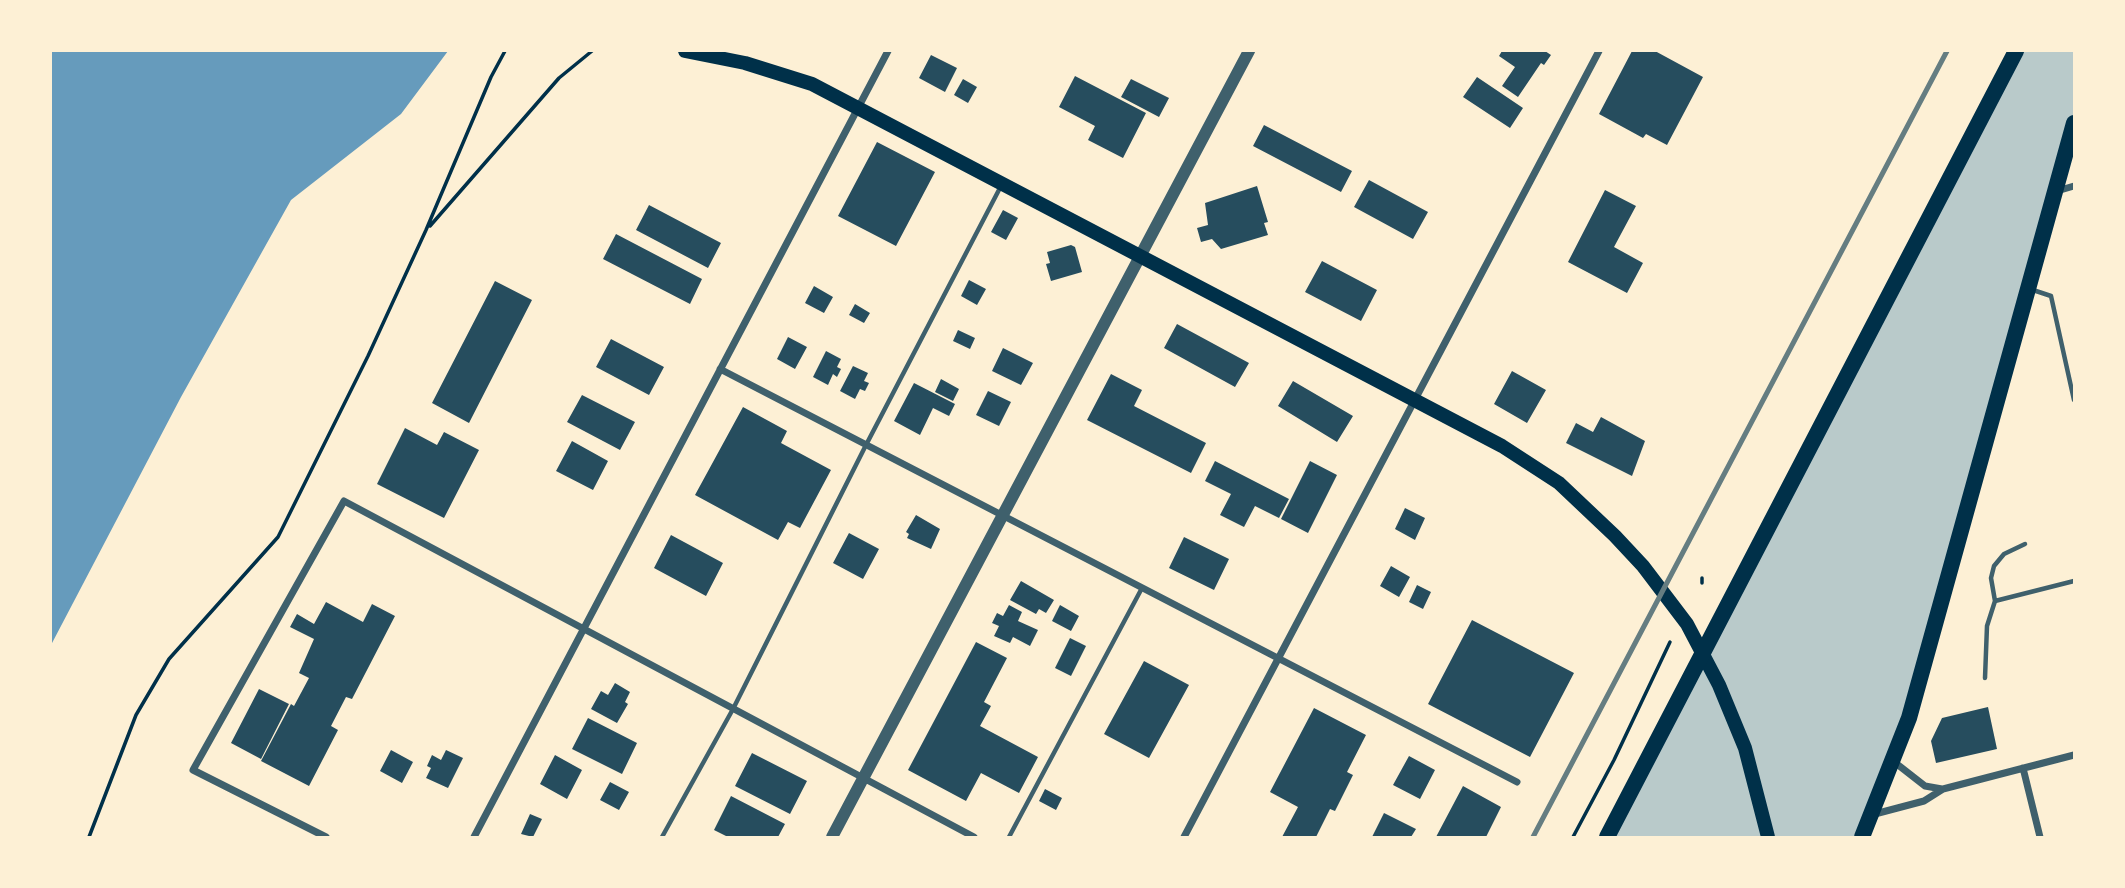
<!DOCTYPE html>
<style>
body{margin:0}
#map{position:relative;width:2125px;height:888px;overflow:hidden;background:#fdf0d5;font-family:Arial,sans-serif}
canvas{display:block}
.frame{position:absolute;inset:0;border:52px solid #fdf0d5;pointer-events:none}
</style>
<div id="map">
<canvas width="2125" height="888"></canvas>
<div class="frame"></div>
</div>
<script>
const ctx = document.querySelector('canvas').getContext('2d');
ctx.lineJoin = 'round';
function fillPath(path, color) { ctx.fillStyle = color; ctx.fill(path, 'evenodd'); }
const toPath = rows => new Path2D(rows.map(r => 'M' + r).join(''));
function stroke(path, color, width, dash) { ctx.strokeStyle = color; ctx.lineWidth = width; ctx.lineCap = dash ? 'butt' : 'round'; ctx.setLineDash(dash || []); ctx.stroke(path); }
fillPath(toPath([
 [2014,51,2074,51,2074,122,1937,619,1862,837,1600,837]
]), '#b9caca');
fillPath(toPath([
 [51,51,448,51,401,114,291,200,181,397,51,645]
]), '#669bbc');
fillPath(toPath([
 [1502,51,1545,51,1551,55,1544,65,1541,63,1518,97,1502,86,1515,67,1499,56],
 [1632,51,1655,51,1703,77,1667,145,1646,134,1643,138,1599,114],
 [931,55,957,68,945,92,919,78],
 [1075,76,1146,113,1123,158,1088,140,1095,126,1059,107],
 [1477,77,1523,108,1510,128,1463,97],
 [963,79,977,87,968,103,954,95],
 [1131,79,1169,98,1159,117,1121,97],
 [1264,125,1352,171,1341,192,1253,146],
 [877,142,935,172,896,246,838,216],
 [1369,180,1428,212,1413,239,1354,207],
 [1257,186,1268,222,1264,223,1268,235,1221,249,1212,239,1201,242,1197,228,1208,225,1205,203],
 [1605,190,1636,206,1614,247,1643,263,1627,293,1568,262],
 [649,205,721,243,708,268,636,230],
 [1003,210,1018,218,1006,240,991,232],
 [616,234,702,279,690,304,603,259],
 [1071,245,1075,247,1082,272,1051,281,1046,264,1050,263,1047,252],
 [1322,261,1377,290,1361,321,1305,292],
 [969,280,986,289,977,305,961,296],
 [495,281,532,300,469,423,432,403],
 [814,286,833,297,824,313,805,303],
 [855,304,870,313,864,323,849,315],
 [1177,324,1249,363,1235,387,1164,348],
 [958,330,975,338,970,349,953,341],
 [788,337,807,347,795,369,777,359],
 [611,339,664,367,649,395,596,367],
 [1003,348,1033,363,1021,385,992,371],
 [826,351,841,359,837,367,841,369,837,377,833,374,828,385,813,377],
 [853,366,868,373,864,381,869,383,865,391,860,389,855,399,840,391],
 [1512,371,1546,390,1527,423,1494,404],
 [1111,374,1142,390,1134,406,1206,443,1191,473,1087,420],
 [941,379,959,389,953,401,935,392],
 [1293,381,1353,416,1337,442,1278,406],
 [914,383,955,404,949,416,933,408,920,435,894,421],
 [988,391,1011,402,999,426,976,415],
 [582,395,635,422,620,450,567,422],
 [743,407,787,431,781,443,831,470,800,528,788,522,778,540,695,495],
 [1601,417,1645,441,1632,476,1566,443,1576,423,1593,432],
 [405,428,437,445,444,432,479,450,444,518,377,484],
 [572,441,608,461,593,490,556,471],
 [1215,461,1289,499,1279,518,1255,506,1244,527,1220,515,1231,494,1205,481],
 [1310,461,1337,475,1308,533,1281,519],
 [1405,508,1425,518,1415,540,1395,529],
 [916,515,940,529,931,549,907,538,909,534,906,532],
 [849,533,879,549,863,579,833,563],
 [671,535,723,563,706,596,654,568],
 [1184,537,1229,559,1214,590,1169,568],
 [1391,566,1410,577,1399,597,1380,586],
 [1021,581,1054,600,1046,613,1039,609,1036,614,1010,600],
 [1417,585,1431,592,1423,609,1409,602],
 [326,602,363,622,372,604,395,616,352,699,346,697,331,726,338,730,309,786,261,761,291,704,294,706,309,678,299,673,314,639,290,627,297,614,314,624],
 [1009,605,1022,612,1018,621,1038,630,1030,646,1013,637,1010,643,994,636,999,626,992,623,997,613,1003,616],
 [1060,605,1079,616,1071,631,1052,621],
 [1472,620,1574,673,1530,757,1428,704],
 [1070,638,1086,646,1071,676,1055,668],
 [976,642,1007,658,984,702,991,706,980,726,1038,757,1019,793,981,773,966,801,908,770],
 [1144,661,1189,685,1149,758,1104,734],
 [615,683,630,692,625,702,628,704,617,723,591,709,601,691,608,695],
 [259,689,289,704,261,759,231,743],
 [1988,707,1997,749,1936,763,1931,741,1942,718],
 [1314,708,1366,735,1347,772,1353,775,1335,811,1330,809,1316,837,1282,837,1298,807,1270,792],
 [588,718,637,743,622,774,572,749],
 [391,750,413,762,402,783,380,771],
 [446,750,463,758,448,788,426,778,431,768,427,766,432,755,441,760],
 [752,753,807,781,790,814,735,786],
 [555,755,582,770,567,799,540,784],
 [1409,756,1435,770,1420,799,1393,785],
 [610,782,629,792,619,810,600,800],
 [1463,786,1501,807,1486,837,1436,837],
 [1045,789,1062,798,1056,810,1039,801],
 [731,796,785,824,778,837,728,837,714,830],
 [1384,813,1416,829,1411,837,1372,837],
 [530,814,542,819,533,837,521,834]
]), '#264d5e');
stroke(toPath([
 [430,226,559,78,592,51],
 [1702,583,1702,578],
 [89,837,136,715,169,659,278,537,368,356,426,230,491,77,505,51],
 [1573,837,1614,760,1670,642]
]), '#003049', 3.5);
stroke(toPath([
 [2033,290,2051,296,2074,400],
 [1995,601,2074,581],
 [1985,678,1987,626,1995,601,1991,578,1994,566,2004,554,2025,544],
 [662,837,733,709,866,445,1001,186],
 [1009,837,1142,588]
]), '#3f606c', 4.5);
stroke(toPath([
 [2057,191,2074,186],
 [720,369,1517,782],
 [1893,761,1925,786,1942,789],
 [2023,768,2040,837],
 [1871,815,1924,801,1943,789,2074,755],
 [326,837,193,770,344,501,974,837],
 [474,837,888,51],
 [1184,837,1599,51]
]), '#3f606c', 7);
stroke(toPath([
 [832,837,1249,51]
]), '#3f606c', 12);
stroke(toPath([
 [685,51,745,63,812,84,1502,446,1559,483,1615,536,1643,566,1687,624,1719,685,1745,748,1768,837]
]), '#003049', 14);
stroke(toPath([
 [1607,837,2016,51],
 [1862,837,1909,718,2074,123]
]), '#003049', 16);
stroke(toPath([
 [1533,837,1947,51]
]), '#657d81', 5);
</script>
